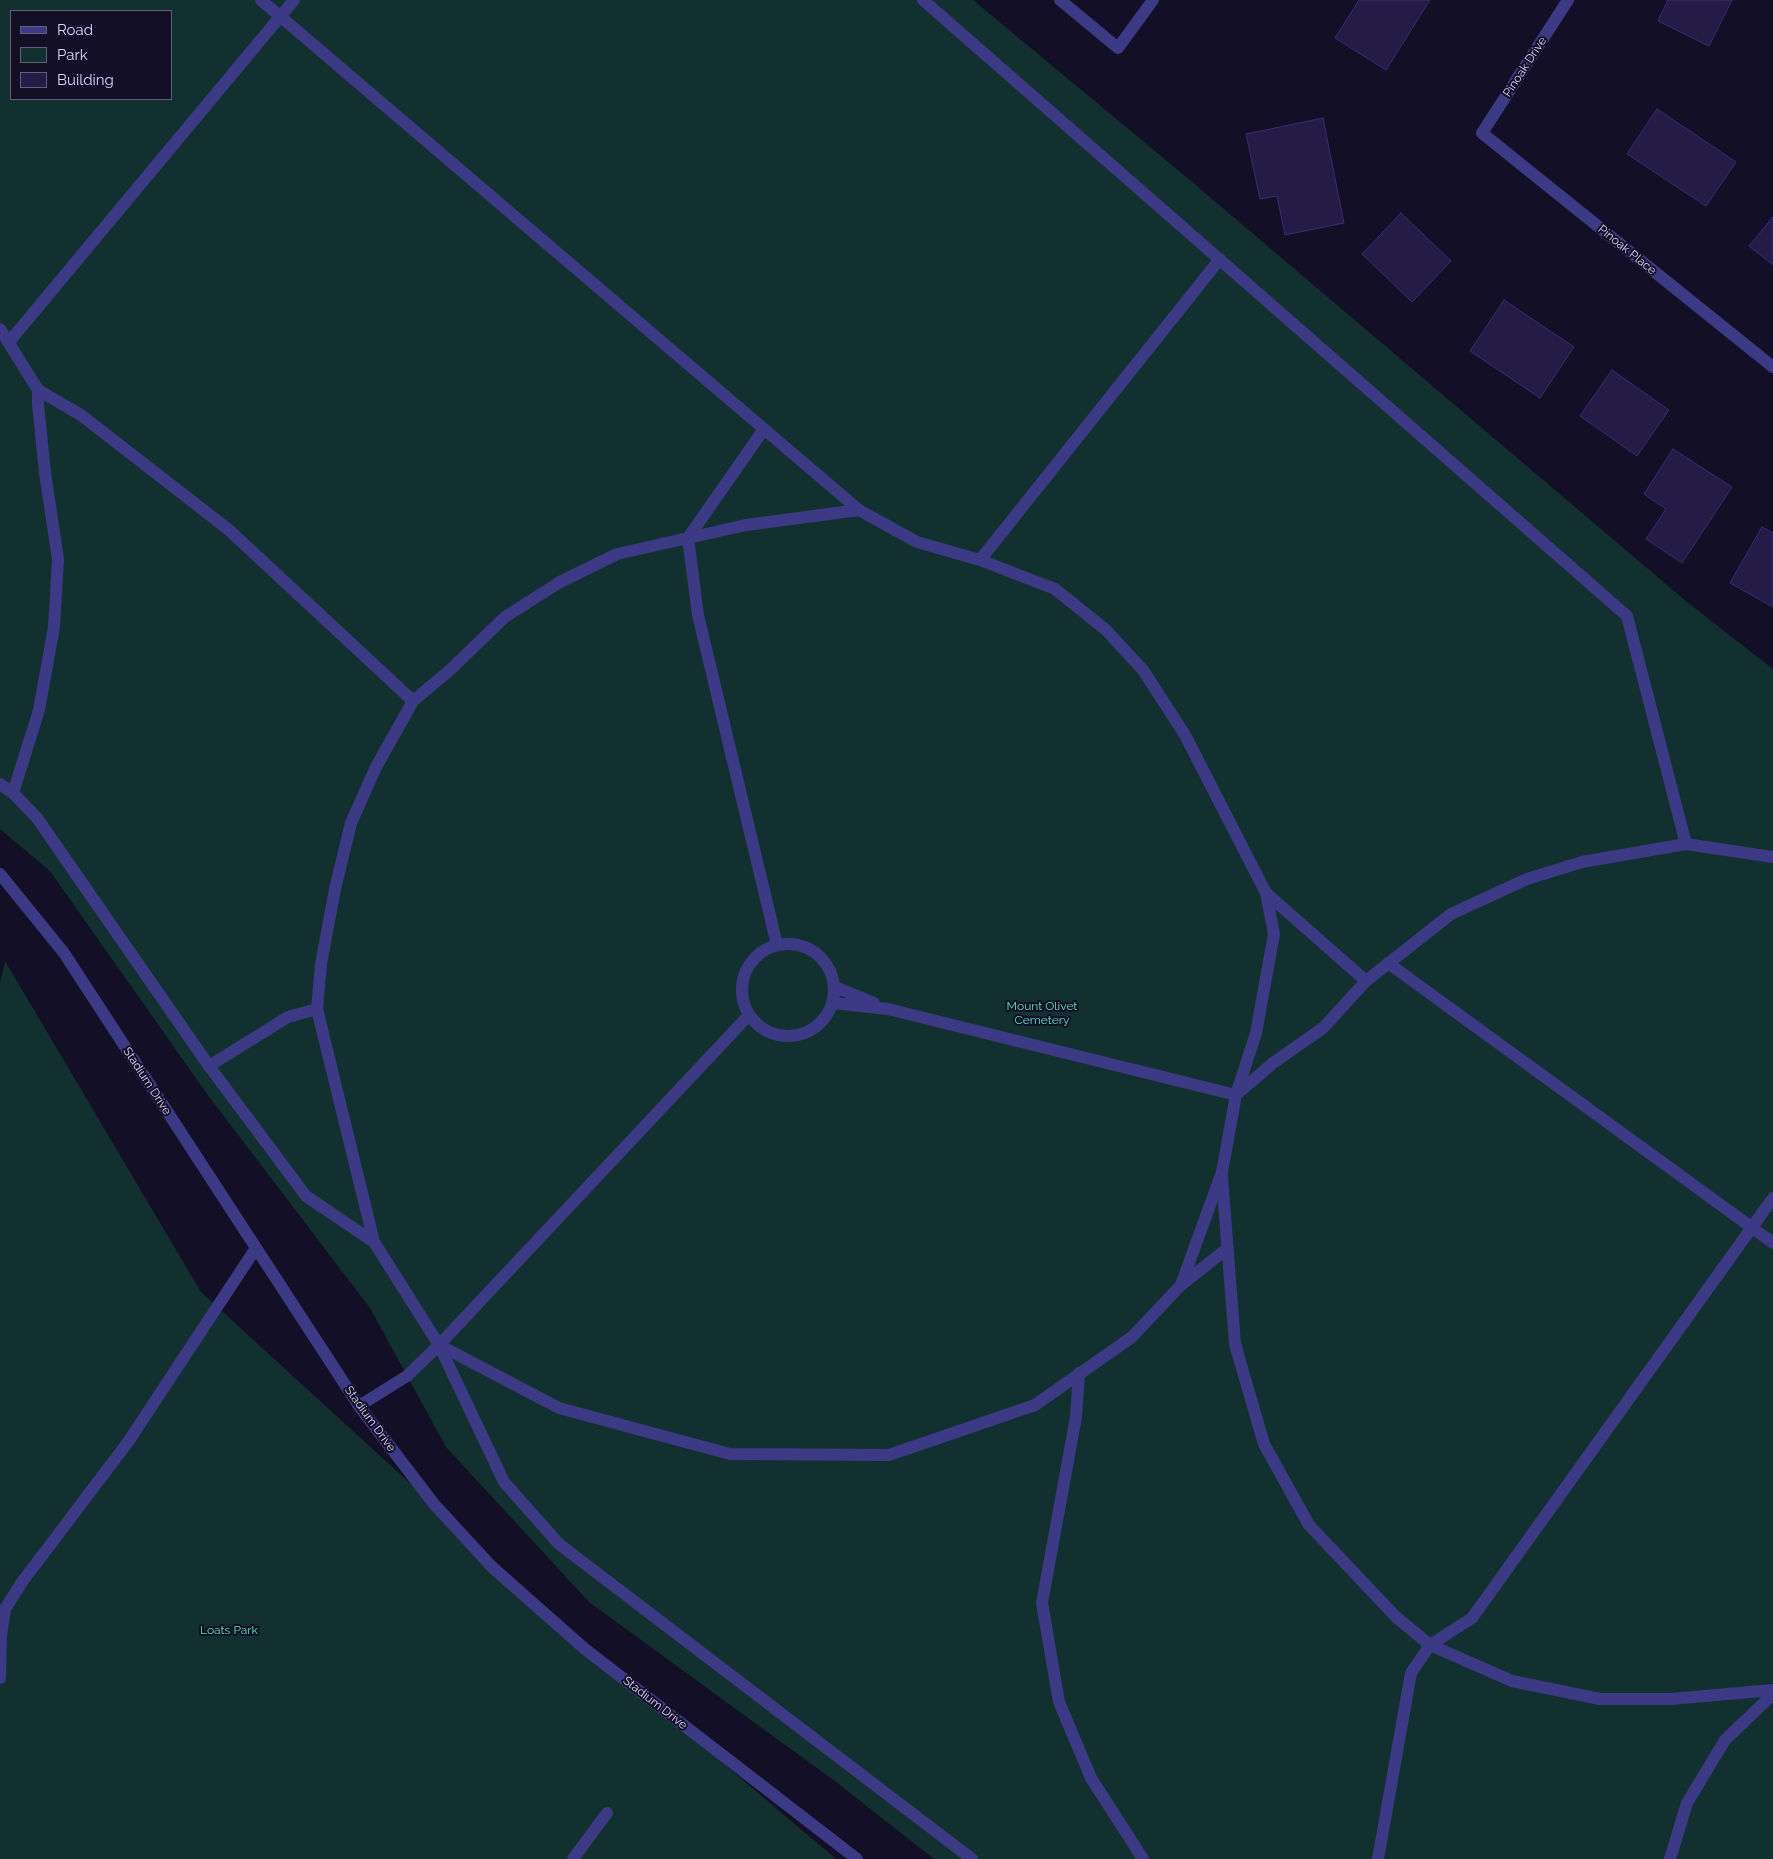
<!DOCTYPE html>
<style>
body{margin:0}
#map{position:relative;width:1773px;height:1859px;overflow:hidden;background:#130f26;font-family:Raleway,sans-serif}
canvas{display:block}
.legend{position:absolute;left:10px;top:10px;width:162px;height:90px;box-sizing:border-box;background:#130f26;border:1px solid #625e7d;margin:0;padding:6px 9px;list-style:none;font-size:15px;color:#d9d4ff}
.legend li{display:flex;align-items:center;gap:10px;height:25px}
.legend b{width:25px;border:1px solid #625e7d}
</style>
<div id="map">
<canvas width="1773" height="1859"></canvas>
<ul class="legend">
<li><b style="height:6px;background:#3d3a85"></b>Road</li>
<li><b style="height:14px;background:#12302f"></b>Park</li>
<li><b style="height:14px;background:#241b47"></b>Building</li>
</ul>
</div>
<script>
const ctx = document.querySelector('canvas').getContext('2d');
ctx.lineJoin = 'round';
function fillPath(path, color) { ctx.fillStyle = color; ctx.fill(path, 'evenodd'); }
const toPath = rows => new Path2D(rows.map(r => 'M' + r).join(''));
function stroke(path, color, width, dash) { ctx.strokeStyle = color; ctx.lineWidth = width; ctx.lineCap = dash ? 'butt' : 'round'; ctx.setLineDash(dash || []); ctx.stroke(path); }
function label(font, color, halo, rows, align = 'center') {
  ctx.font = font + ' Raleway,sans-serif'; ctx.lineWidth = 4; ctx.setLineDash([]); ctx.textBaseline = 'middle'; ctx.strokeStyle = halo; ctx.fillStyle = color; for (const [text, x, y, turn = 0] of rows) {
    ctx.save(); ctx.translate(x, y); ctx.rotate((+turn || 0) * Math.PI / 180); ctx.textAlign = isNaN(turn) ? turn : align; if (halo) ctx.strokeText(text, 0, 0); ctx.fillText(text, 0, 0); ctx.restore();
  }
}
fillPath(toPath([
 [0,0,973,0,1185,176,1687,602,1773,669,1773,1859,934,1859,836,1782,589,1602,446,1447,370,1308,207,1094,50,871,0,829],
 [11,11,171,11,171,99,11,99],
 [5,961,201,1292,624,1679,836,1859,0,1859,0,983]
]), '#12302f');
const building = toPath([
 [1359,0,1430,0,1386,70,1335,38,1359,0],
 [1668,0,1732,0,1709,46,1658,21,1668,0],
 [1657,109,1736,162,1706,206,1627,154,1657,109],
 [1323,118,1344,223,1285,235,1277,196,1260,199,1246,134,1323,118],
 [1401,213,1451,261,1412,302,1362,254,1401,213],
 [1773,217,1773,265,1749,246,1773,217],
 [1504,300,1574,347,1540,398,1470,351,1504,300],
 [1612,370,1669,410,1637,456,1580,416,1612,370],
 [1673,449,1732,487,1682,563,1646,539,1666,509,1644,494,1673,449],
 [1762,527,1773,533,1773,607,1730,583,1762,527]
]);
fillPath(building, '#241b47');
stroke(building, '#3b2d73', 1);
stroke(toPath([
 [261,0,859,510,917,542,980,560,1055,589,1106,630,1143,670,1185,735,1266,893,1274,934,1256,1033,1236,1095,1222,1172,1181,1285,1132,1337,1035,1405,889,1455,730,1454,559,1408,439,1345,374,1242,317,1009,321,964,335,889,351,823,376,767,413,701,450,670,505,617,560,582,617,554,746,525,859,510],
 [923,0,1627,616,1686,844],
 [1060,0,1118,48,1153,0],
 [1568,0,1482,133,1773,367],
 [0,329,38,390,81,415,229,530,413,701],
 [9,342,294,0],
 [764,429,688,538,698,615,777,945],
 [980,560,1220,259],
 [0,784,13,793,37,818,209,1066,306,1196,374,1242],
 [13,793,39,710,54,627,58,559,45,473,38,404,38,390],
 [0,874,64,953,359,1406,434,1504,492,1567,585,1649,857,1859],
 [1266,893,1366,981],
 '742 990a46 46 0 1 1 92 0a46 46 0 1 1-92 0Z',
 [1388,963,1773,1243],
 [835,987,874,1003],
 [833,1003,888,1009,1236,1095,1273,1063,1323,1028,1366,981,1451,914,1527,879,1582,862,1686,844,1773,857],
 [209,1066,288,1017,317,1009],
 [1222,1177,1235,1344,1264,1444,1309,1525,1396,1617,1430,1645,1512,1681,1600,1699,1671,1699,1773,1690],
 [1181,1285,1228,1248],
 [439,1345,504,1482,559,1544,972,1859],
 [1079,1373,1076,1417,1042,1603,1059,1702,1091,1778,1143,1859],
 [359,1406,407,1376,439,1345,749,1015],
 [0,1678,1,1635,5,1609,22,1582,128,1442,256,1248],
 [573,1859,607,1813],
 [1378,1859,1411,1673,1430,1645,1472,1618,1773,1198],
 [1670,1859,1687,1803,1725,1740,1773,1694]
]), '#3d3a85', 12);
label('12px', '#d9d4ff', '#130f26', [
 ["Pinoak Drive",1525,67,-57],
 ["Pinoak Place",1627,250,39],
 ["Stadium Drive",147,1081,57],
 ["Stadium Drive",370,1419,54],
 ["Stadium Drive",655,1703,38]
]);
label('12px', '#5fe0c0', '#130f26', [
 ["Mount Olivet",1042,1006],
 ["Cemetery",1042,1020],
 ["Loats Park",229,1630]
]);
</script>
